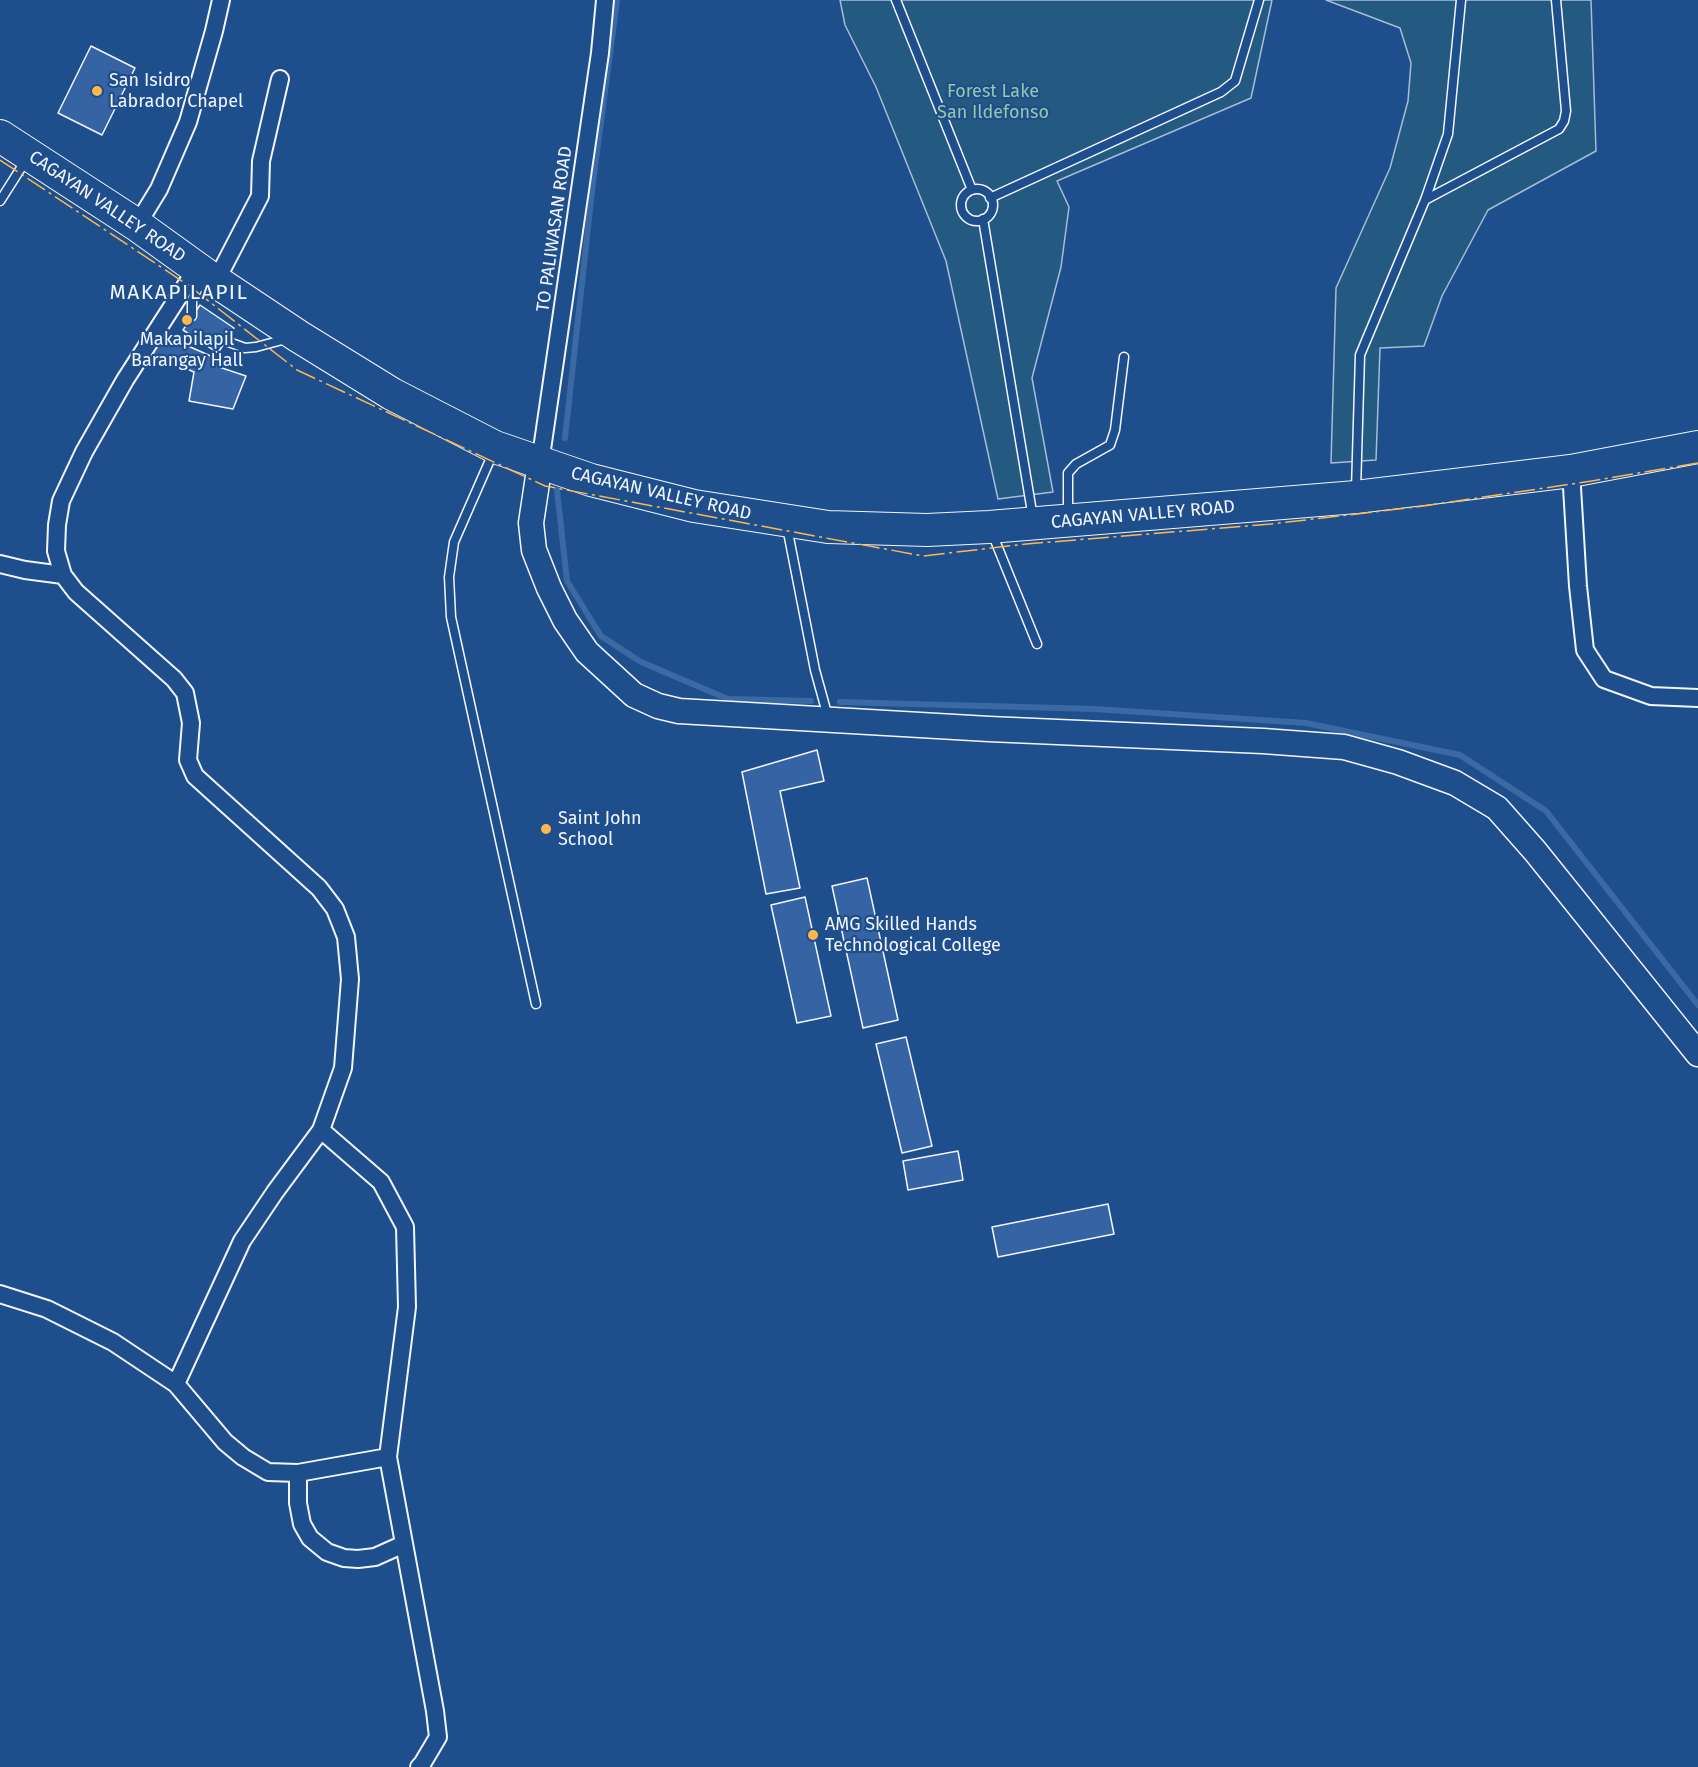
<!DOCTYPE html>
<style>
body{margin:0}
canvas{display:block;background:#1f4e8c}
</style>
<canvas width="1698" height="1767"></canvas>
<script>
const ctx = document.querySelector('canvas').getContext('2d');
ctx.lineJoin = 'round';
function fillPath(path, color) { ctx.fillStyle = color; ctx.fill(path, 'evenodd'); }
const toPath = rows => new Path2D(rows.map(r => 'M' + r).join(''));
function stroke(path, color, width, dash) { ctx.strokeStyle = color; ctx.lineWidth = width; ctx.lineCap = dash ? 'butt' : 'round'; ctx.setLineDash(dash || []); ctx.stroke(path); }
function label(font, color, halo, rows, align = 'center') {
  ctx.font = font + ' "Fira Sans",sans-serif'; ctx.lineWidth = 4.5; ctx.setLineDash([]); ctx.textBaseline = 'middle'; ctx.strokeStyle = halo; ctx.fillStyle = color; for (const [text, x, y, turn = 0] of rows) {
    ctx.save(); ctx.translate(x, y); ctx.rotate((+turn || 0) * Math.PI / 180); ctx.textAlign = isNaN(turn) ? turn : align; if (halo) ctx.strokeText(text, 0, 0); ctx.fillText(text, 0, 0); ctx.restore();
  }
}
const green = toPath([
 [840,0,1272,0,1251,98,1057,181,1069,207,1061,267,1032,378,1053,492,998,499,946,261,876,87,845,25,840,0],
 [1326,0,1591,0,1596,151,1488,210,1442,296,1424,346,1380,348,1376,460,1331,463,1336,288,1390,168,1408,101,1411,63,1400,28,1326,0]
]);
fillPath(green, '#245a82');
stroke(green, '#a8bbd7', 1.5);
stroke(toPath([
 [565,438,593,182,617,0],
 [557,490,567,581,601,636,641,662,728,699,811,701],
 [840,702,1095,709,1306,723,1460,755,1546,811,1698,1005]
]), '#3b69a3', 6);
const building = toPath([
 [91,46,135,68,102,135,58,113,91,46],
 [200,305,234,328,218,353,183,330,200,305],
 [161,334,222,361,219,367,246,376,233,409,189,401,194,372,151,353,161,334],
 [817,750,824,781,780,791,800,888,766,894,742,772,817,750],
 [867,878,898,1020,863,1028,832,886,867,878],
 [805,897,831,1016,797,1023,771,905,805,897],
 [906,1037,932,1146,902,1153,876,1044,906,1037],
 [958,1151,963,1180,908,1190,903,1161,958,1151],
 [1108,1204,1114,1234,998,1257,992,1227,1108,1204]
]);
fillPath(building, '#3563a3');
stroke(building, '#f2f6ff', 1.5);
const lane = toPath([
 [896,0,972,190],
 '961 205a16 16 0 1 1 32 0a16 16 0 1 1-32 0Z',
 [990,198,1221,92,1235,81,1259,0],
 [1425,200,1559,129,1564,121,1566,111,1556,0],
 [0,201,26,160],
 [983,219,1033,518],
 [192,316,192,300,202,280],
 [226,341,245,348,256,347,286,339],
 [493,453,454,542,449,577,451,617,536,1004],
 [1356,490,1360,355,1425,200,1448,134,1461,0],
 [1068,515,1068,473,1076,464,1110,445,1115,430,1124,357],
 [787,527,815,670,828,717],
 [992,533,1037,644]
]);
const street = toPath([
 [137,225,159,189,188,122,214,31,221,0],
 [197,268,125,380,84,452,61,501,57,525,56,551,63,575,76,592,174,679,185,693,191,723,188,760,195,776,319,888,335,909,346,937,350,979,343,1068,321,1130,275,1192,242,1241,176,1384,225,1442,243,1457,268,1472,298,1473,388,1457,435,1711,438,1737,422,1764,419,1767],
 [216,281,260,196,261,161,280,79],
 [540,463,600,53,605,0],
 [1571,471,1578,586,1585,650,1604,679,1651,696,1698,698],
 [0,564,25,570,63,575],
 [321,1130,381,1182,405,1227,407,1307,388,1457],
 [0,1294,47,1309,113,1342,176,1384],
 [298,1473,298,1503,302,1524,310,1538,327,1552,344,1558,358,1559,375,1557,404,1544]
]);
const secondary = toPath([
 [540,463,531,523,534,550,549,588,565,620,587,652,634,695,658,706,679,711,989,729,1263,741,1344,747,1398,762,1455,783,1497,808,1535,851,1698,1054]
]);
const highway = toPath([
 [0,136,137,225,205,274,298,336,392,394,495,447,591,480,694,506,828,527,927,530,989,527,1356,497,1571,471,1698,447]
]);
stroke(lane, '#f2f6ff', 11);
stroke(street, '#f2f6ff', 20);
stroke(secondary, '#f2f6ff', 27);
stroke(highway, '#f2f6ff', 34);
stroke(lane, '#1f4e8c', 8);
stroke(street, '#1f4e8c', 16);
stroke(secondary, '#1f4e8c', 24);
stroke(highway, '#1f4e8c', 32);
stroke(toPath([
 [0,160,188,285,297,370,545,486,923,556,1026,544,1271,524,1416,507,1592,481,1698,463]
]), '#ffb74d', 1.5, [21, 4.5, 3, 4.5]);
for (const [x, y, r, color] of [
 [97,91,6,"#ffb74d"],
 [187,320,6,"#ffb74d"],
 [546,829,6,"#ffb74d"],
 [813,935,6,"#ffb74d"]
]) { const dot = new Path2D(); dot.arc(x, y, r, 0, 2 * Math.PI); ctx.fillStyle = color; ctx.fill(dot); stroke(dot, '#1f4e8c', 2); }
label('18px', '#f2f6ff', '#1f4e8c', [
 ["San Isidro",109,81],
 ["Labrador Chapel",109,102],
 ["Makapilapil",187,340,"center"],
 ["Barangay Hall",187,361,"center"],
 ["Saint John",558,819],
 ["School",558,840],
 ["AMG Skilled Hands",825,925],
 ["Technological College",825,946]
], 'left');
label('18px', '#97c8a6', '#1f4e8c', [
 ["Forest Lake",993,92],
 ["San Ildefonso",993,113]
]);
label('18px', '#f2f6ff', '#1f4e8c', [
 ["CAGAYAN VALLEY ROAD",107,207,34],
 ["TO PALIWASAN ROAD",555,229,-82],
 ["CAGAYAN VALLEY ROAD",661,494,13],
 ["CAGAYAN VALLEY ROAD",1143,515,-5]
]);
ctx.letterSpacing = '1.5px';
label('21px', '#f2f6ff', '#1f4e8c', [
 ["MAKAPILAPIL",179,293]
]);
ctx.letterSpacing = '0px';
</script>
